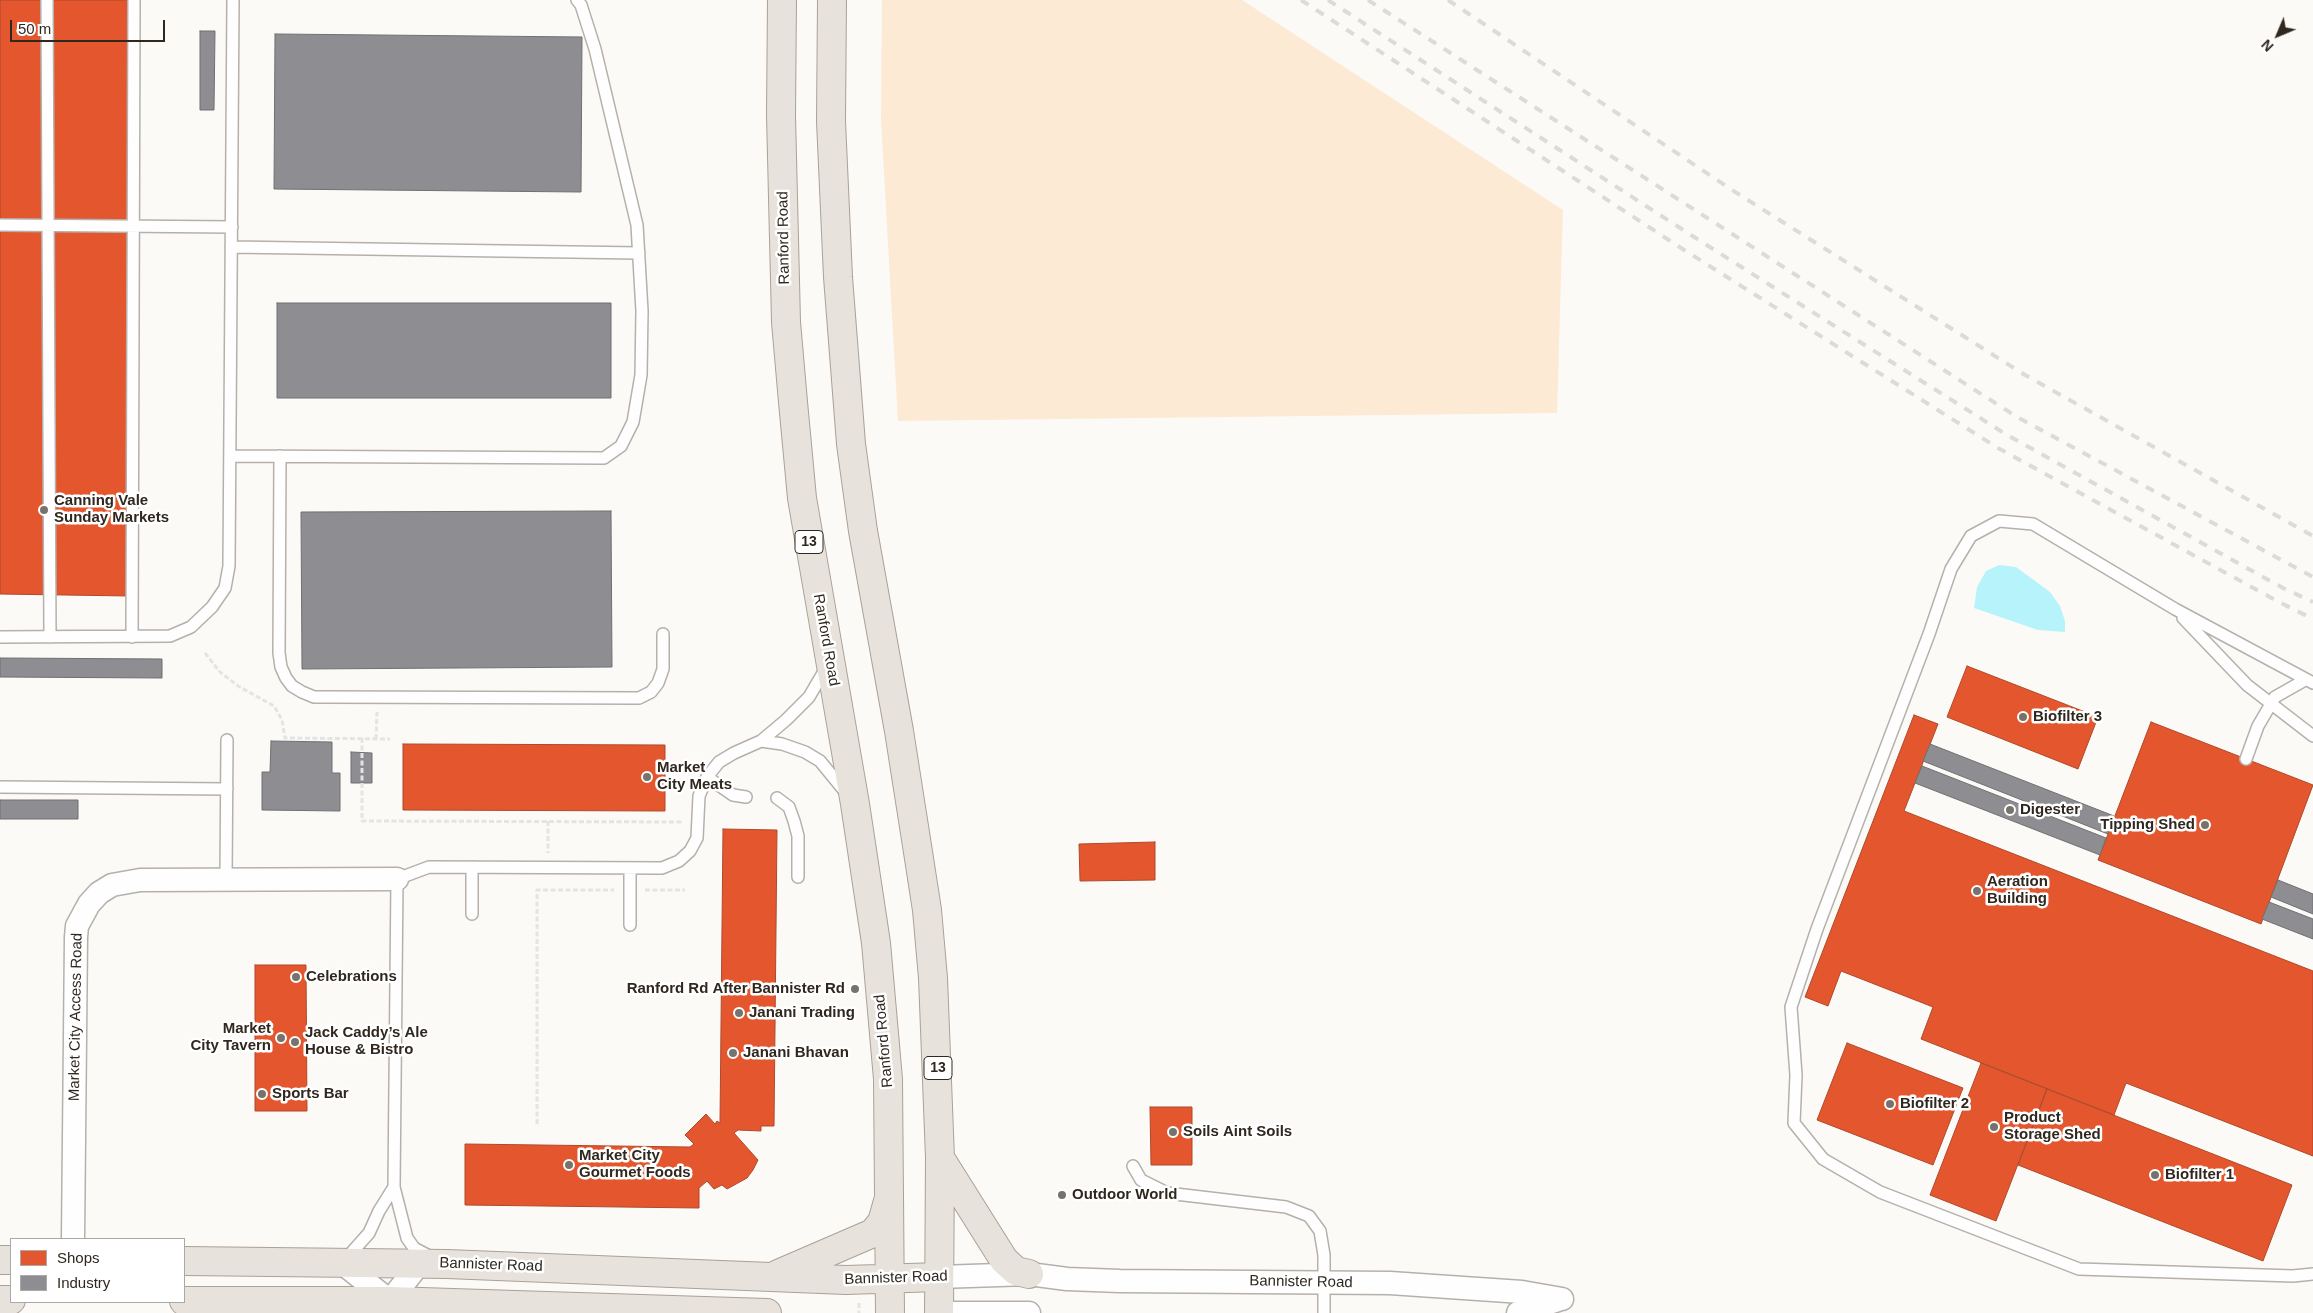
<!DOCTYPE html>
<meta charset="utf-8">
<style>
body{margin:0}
#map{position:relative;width:2313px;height:1313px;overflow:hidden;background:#fcfaf7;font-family:Helvetica,sans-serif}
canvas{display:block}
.legend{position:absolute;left:10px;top:1238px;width:175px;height:65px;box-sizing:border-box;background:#fff;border:1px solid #aca9a5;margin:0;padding:6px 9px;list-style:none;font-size:15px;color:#30281f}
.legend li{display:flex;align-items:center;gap:10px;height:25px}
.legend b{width:25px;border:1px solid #aca9a5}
.north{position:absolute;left:2253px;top:10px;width:50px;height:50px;-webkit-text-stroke:4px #fff;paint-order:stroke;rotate:225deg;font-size:14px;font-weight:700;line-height:20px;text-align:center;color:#30281f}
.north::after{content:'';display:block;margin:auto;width:18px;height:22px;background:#30281f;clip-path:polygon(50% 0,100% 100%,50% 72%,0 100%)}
.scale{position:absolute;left:10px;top:20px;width:155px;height:22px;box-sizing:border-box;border:2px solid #30281f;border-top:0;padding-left:6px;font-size:15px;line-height:18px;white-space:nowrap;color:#30281f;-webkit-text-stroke:4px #fff;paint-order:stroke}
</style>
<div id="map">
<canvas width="2313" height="1313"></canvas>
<ul class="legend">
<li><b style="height:14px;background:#e4572e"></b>Shops</li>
<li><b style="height:14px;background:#8d8d92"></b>Industry</li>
</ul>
<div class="north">N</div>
<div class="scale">50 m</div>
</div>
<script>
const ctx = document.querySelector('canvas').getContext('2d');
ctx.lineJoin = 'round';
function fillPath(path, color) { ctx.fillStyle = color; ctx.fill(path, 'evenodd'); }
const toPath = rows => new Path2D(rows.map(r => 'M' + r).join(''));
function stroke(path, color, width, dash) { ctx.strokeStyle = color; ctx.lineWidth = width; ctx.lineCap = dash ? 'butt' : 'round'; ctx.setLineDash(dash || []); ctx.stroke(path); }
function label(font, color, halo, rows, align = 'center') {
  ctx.font = font + ' Helvetica,sans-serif'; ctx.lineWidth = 5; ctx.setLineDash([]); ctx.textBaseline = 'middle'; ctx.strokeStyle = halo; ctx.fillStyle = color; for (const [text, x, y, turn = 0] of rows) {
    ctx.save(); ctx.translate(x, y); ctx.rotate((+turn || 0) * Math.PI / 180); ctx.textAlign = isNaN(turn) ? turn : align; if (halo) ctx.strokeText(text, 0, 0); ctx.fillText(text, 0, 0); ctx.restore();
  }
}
fillPath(toPath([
 [882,0,1242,0,1563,210,1557,413,898,421,881,120]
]), '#fdead4');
fillPath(toPath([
 [1999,565,2016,567,2050,592,2060,606,2065,621,2065,632,2038,630,1974,608,1977,587,1986,571]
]), '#b7f3fa');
const shops = toPath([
 [0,0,134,0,130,596,0,594,0,0],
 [1967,666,2098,717,2078,769,1947,717,1967,666],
 [1914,715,1938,724,1904,811,2313,971,2313,1156,2126,1083,2114,1115,1921,1039,1933,1007,1841,971,1828,1006,1805,997,1914,715],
 [2151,722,2313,785,2261,924,2098,860,2151,722],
 [403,744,665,745,665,811,403,810,403,744],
 [723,829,777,830,774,1126,761,1126,761,1131,738,1130,734,1133,758,1160,753,1170,747,1178,727,1189,722,1185,714,1189,707,1181,699,1188,699,1208,465,1205,465,1144,690,1147,694,1144,685,1135,706,1114,715,1124,717,1121,720,1123,723,829],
 [1155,842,1155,880,1080,881,1079,844,1155,842],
 [255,965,306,965,307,1111,255,1111,255,965],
 [1847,1043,1963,1088,1933,1165,1817,1120,1847,1043],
 [1981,1063,2047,1089,1996,1221,1930,1195,1981,1063],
 [2047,1089,2292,1185,2263,1261,2018,1165,2047,1089],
 [1150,1107,1192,1107,1192,1165,1151,1165,1150,1107]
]);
fillPath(shops, '#e4572e');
stroke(shops, '#ae492a', 1);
const industry = toPath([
 [200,31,215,31,214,110,200,110,200,31],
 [275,34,582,37,581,192,274,189,275,34],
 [277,303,611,303,611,398,277,398,277,303],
 [611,511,612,667,302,669,301,512,611,511],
 [0,658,162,659,162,678,0,677,0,658],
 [271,741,332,742,332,773,340,773,340,811,262,810,262,772,270,772,271,741],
 [1930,744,2114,816,2108,834,1923,761,1930,744],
 [351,752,372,753,372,783,351,783,351,752],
 [1922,766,2106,838,2100,855,1915,783,1922,766],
 [0,800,78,800,78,819,0,819,0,800],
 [2278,880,2313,894,2313,914,2271,897,2278,880],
 [2269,902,2313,919,2313,939,2262,919,2269,902]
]);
fillPath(industry, '#8d8d92');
stroke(industry, '#716f70', 1);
const service = toPath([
 [47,0,50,637],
 [0,225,232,227],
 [231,247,639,253],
 [230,456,604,458,621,446,633,422,641,375,642,311,637,225,595,49,581,5,577,0],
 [280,456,279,653,281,667,286,678,292,686,302,692,314,697,322,697,639,698,651,692,658,683,663,669,663,634],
 [2183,618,2247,685,2313,736],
 [0,637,170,636,191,627,212,607,225,588,229,566,233,0],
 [132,637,134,0],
 [2313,683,2175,609,2033,524,1999,521,1971,536,1951,569,1929,634,1817,929,1791,1007,1796,1075,1794,1123,1823,1159,1880,1192,2079,1269,2293,1276,2313,1274],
 [761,741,782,744,805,752,820,761,847,794],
 [2246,759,2258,726,2275,697,2305,680],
 [707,777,733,795,746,797],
 [0,787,227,789],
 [777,798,789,807,794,821,798,836,798,877],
 [472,867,472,914],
 [226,879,227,740],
 [630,925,630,868],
 [1133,1166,1141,1180,1167,1193,1286,1207,1309,1216,1320,1231,1324,1255,1324,1313],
 [431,1257,414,1248,407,1238,394,1187,397,879,429,867,662,868,679,861,690,851,697,838,699,796,707,777,719,762,734,753,761,741,786,720,809,697,826,668],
 [345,1260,369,1233,379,1211,394,1187]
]);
const minor = toPath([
 [73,1239,76,937,77,926,89,904,99,893,112,885,140,880,397,879],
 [342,1263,390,1301,393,1308],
 [939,1277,1029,1274,1067,1279,1120,1281,1390,1283,1522,1292,1562,1299],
 [383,1313,390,1301,419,1264],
 [939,1313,1029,1313],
 [1518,1313,1558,1300]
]);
const primary = toPath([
 [782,0,781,115,786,322,793,402,802,498,855,804,876,943,888,1079,890,1313],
 [832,0,831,121,838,277,851,444,863,531,899,731,918,852,927,910,933,978,940,1158,939,1313],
 [940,1158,1004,1260,1016,1271,1029,1274],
 [0,1260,11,1260],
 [184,1261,447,1264,846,1280,939,1277],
 [778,1274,873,1233,882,1222,888,1201],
 [0,1300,11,1300],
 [184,1301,390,1301,767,1313]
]);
stroke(service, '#b5b0ab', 14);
stroke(minor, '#b5b0ab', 25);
stroke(primary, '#aba195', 30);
stroke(toPath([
 [205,653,220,672,238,686,274,706,282,720,285,738,390,739],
 [362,738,362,821,684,822],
 [376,739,377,712],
 [548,821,548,853],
 [645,890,685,890],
 [537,1124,537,890,614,890],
 [859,1303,859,1313]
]), '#e4e4e3', 3, [5, 2.5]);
stroke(service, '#fffefe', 11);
stroke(minor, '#fffefe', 22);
stroke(primary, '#e7e2db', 28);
stroke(toPath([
 [1301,0,1681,248,1998,448,2277,601,2313,619],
 [1328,0,1694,237,2007,435,2283,588,2313,602],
 [1368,0,2017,417,2313,577],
 [1448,0,1732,190,2025,375,2313,536]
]), '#dcdbda', 4, [9, 9]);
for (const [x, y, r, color] of [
 [44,510,5,"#77726b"],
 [2023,717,5,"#77726b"],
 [647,777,5,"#77726b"],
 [2010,810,5,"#77726b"],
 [2205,825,5,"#77726b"],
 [1977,891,5,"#77726b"],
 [296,977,5,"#77726b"],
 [855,989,5,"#77726b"],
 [739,1013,5,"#77726b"],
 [281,1038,5,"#77726b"],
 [295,1042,5,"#77726b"],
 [733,1053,5,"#77726b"],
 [262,1094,5,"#77726b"],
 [1890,1104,5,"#77726b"],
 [1994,1127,5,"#77726b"],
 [1173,1132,5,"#77726b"],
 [569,1165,5,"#77726b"],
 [2155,1175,5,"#77726b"],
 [1062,1195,5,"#77726b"]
]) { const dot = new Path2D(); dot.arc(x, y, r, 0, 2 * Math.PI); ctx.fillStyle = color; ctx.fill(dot); stroke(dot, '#fff', 2); }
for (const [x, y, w] of [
 [809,542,28],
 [938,1068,28]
]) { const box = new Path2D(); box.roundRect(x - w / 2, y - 11.5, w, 23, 4); ctx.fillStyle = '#fff'; ctx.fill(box); stroke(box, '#30281f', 1); }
label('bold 14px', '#30281f', null, [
 ["13",809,542],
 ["13",938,1068]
]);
label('15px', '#30281f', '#fff', [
 ["Ranford Road",784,238,-91],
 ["Ranford Road",826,640,80],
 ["Market City Access Road",76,1017,-89],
 ["Ranford Road",884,1041,-95],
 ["Bannister Road",491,1265,2],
 ["Bannister Road",896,1278,-2],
 ["Bannister Road",1301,1282,1]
]);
label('bold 15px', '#30281f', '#fff', [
 ["Canning Vale",54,501],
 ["Sunday Markets",54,518],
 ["Biofilter 3",2033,717],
 ["Market",657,768],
 ["City Meats",657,785],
 ["Digester",2020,810],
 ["Tipping Shed",2195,825,"right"],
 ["Aeration",1987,882],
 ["Building",1987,899],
 ["Celebrations",306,977],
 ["Ranford Rd After Bannister Rd",845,989,"right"],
 ["Janani Trading",749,1013],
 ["Market",271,1029,"right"],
 ["City Tavern",271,1046,"right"],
 ["Jack Caddy’s Ale",305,1033],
 ["House & Bistro",305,1050],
 ["Janani Bhavan",743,1053],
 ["Sports Bar",272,1094],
 ["Biofilter 2",1900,1104],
 ["Product",2004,1118],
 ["Storage Shed",2004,1135],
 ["Soils Aint Soils",1183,1132],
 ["Market City",579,1156],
 ["Gourmet Foods",579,1173],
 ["Biofilter 1",2165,1175],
 ["Outdoor World",1072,1195]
], 'left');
</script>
